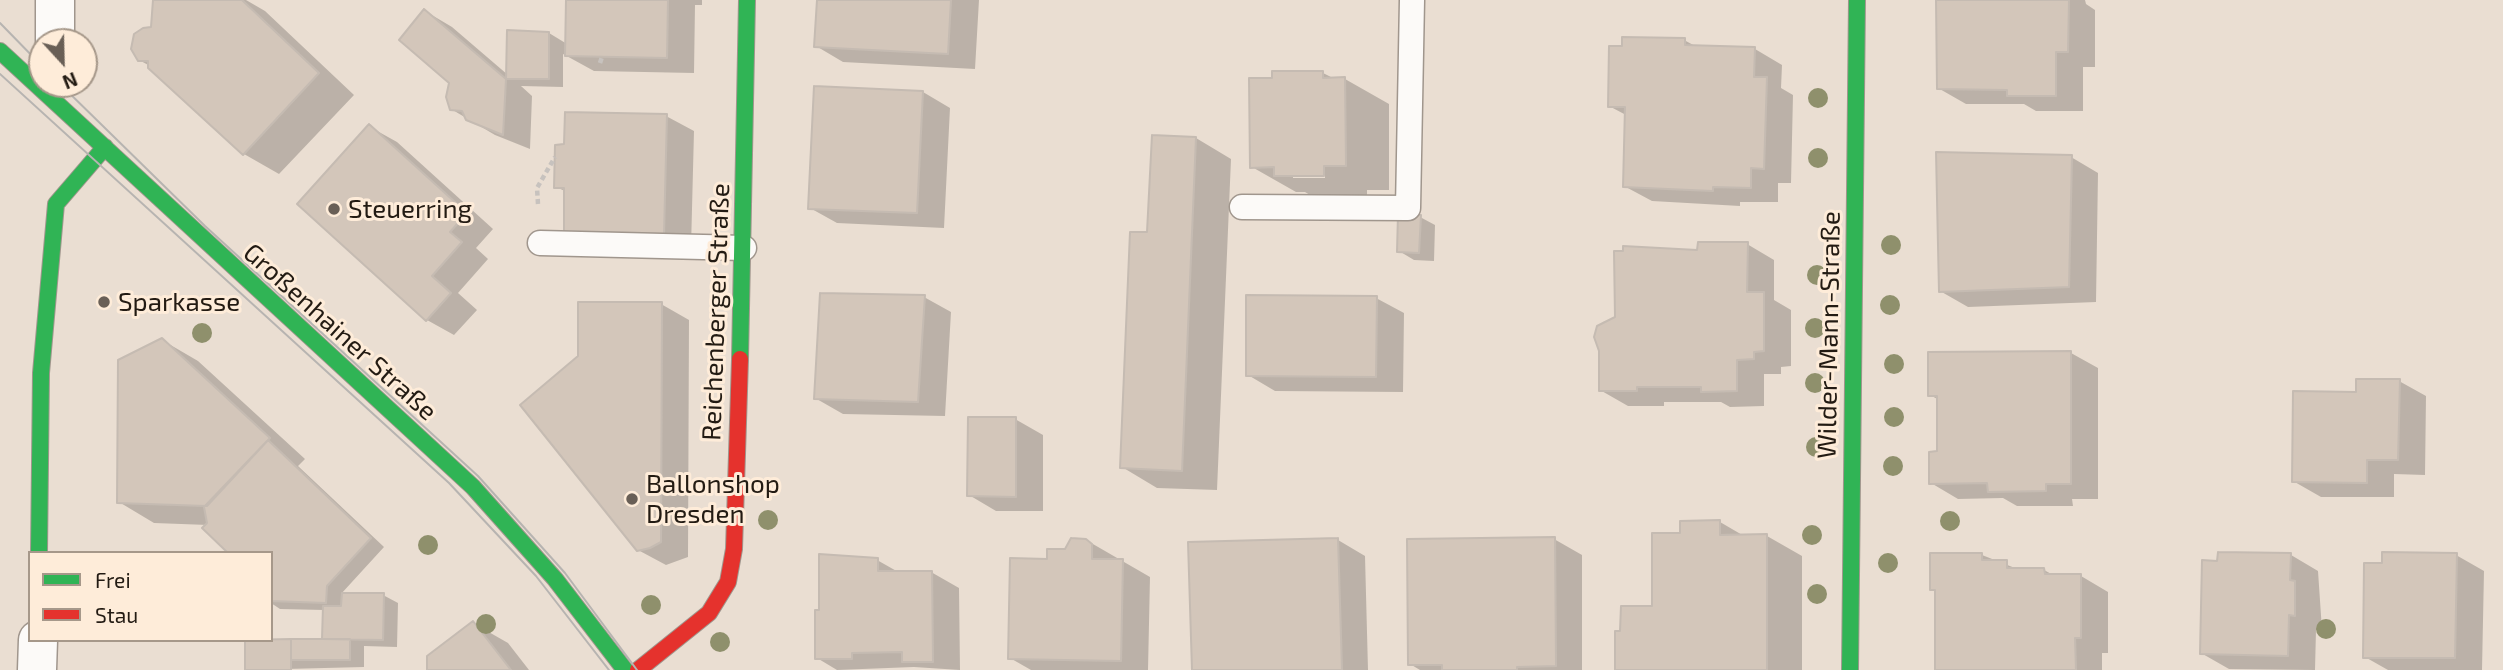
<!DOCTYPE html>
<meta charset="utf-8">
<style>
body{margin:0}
#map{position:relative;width:2503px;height:670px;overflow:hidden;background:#eaded2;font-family:"Exo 2",sans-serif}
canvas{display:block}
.legend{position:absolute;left:28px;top:551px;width:245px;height:91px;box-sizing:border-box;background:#feecd9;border:2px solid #a6988a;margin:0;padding:9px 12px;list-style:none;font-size:21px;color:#231b13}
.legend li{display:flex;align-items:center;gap:14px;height:35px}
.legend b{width:35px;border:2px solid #a6988a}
.north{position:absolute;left:28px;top:28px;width:70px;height:70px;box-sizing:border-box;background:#feecd9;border:2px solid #a6988a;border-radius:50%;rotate:158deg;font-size:19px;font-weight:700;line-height:28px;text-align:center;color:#231b13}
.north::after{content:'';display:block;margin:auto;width:24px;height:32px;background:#695f56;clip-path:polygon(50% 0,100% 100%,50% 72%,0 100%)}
</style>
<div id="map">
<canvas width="2503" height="670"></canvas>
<ul class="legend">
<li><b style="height:9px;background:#30b455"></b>Frei</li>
<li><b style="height:9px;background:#e5322d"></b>Stau</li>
</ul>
<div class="north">N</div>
</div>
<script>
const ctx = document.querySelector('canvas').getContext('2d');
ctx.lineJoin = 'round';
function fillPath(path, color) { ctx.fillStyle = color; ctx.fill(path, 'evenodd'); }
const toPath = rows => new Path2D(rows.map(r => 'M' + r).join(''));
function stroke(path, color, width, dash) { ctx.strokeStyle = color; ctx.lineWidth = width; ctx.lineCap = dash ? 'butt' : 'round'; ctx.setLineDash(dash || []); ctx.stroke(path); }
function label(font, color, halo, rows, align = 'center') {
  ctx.font = font + ' "Exo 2",sans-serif'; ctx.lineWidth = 6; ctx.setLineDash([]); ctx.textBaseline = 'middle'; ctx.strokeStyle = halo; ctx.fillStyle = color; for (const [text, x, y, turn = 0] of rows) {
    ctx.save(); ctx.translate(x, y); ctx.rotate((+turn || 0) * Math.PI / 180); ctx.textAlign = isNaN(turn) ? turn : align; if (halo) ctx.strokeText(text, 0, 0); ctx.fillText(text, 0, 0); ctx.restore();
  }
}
fillPath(toPath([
 [155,0,246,0,265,11,354,95,279,174,244,154,150,66,139,60,153,29],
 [568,0,702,0,702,5,695,5,694,73,594,71,563,54,563,87,521,86,532,96,530,149,495,135,451,109,451,83,425,11,452,27,508,75,549,33,567,44],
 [819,0,979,0,975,69,843,62,816,46],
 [1938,0,2085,0,2086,4,2095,10,2095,67,2083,67,2083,111,2036,111,2024,104,1966,104,1938,88],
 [1684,40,1697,47,1755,49,1782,65,1781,88,1793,95,1791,183,1778,183,1778,202,1740,202,1740,206,1652,201,1624,186,1626,115,1609,106],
 [1323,73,1335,79,1345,79,1389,104,1389,190,1367,190,1367,200,1320,201,1305,192,1296,192,1252,167,1274,79],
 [1293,174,1325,174,1325,178,1293,178],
 [923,92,950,108,944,228,837,223,810,208],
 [666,116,694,131,691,248,556,187],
 [370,127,397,142,493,229,476,248,488,259,458,293,477,310,454,335,427,320],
 [1196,138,1231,159,1217,490,1157,488,1122,467,1149,234],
 [2071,157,2098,173,2096,302,1968,307,1940,291],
 [1420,217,1435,225,1434,261,1414,260,1399,251],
 [1747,244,1774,260,1774,300,1791,310,1791,366,1781,367,1781,374,1764,374,1764,406,1730,407,1721,402,1664,402,1664,406,1628,406,1600,390,1601,350,1596,331,1603,322,1617,318,1699,252],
 [924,297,951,312,945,416,843,414,815,398],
 [1376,298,1404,313,1403,392,1275,391,1248,375],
 [661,304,689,320,688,557,666,565,638,550],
 [162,340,198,361,305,459,298,466,384,547,341,594,383,595,398,603,397,647,364,646,364,667,247,670,324,641,324,610,280,609,271,603,271,553,208,525,154,523,119,502],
 [2071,353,2098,368,2098,499,2072,499,2073,506,2017,506,2003,498,1958,499,1931,483,1939,453,1939,400,1930,395],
 [2399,381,2426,396,2425,475,2394,474,2394,497,2321,497,2293,481,2358,394],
 [1015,419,1043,435,1043,511,996,511,969,495],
 [1720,522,1744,536,1767,536,1802,556,1802,670,1617,670,1622,632,1654,608],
 [1554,539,1582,555,1582,670,1420,670,1410,664],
 [1086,540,1150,577,1148,670,1031,670,1010,658,1049,561],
 [1338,540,1365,556,1368,670,1194,670],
 [1982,555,2020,570,2044,570,2055,576,2081,576,2108,592,2108,653,2102,653,2102,670,1937,670,1937,592,1932,589],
 [2291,555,2318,571,2322,630,2316,630,2315,670,2229,669,2201,653],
 [2456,555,2484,571,2482,670,2388,670,2365,657],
 [821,556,877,560,900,573,931,572,959,588,960,670,914,667,837,670,817,658,821,612],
 [473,623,508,643,529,670,428,670]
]), '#0003');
const building = toPath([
 [153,0,242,0,319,73,243,155,148,68,148,61,138,61,131,49,134,34,143,28,151,27,153,0],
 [566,0,668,0,667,58,565,56,566,0],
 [817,0,951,0,948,54,814,47,817,0],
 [1936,0,2069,0,2068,52,2056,52,2056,96,2007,96,2007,90,1937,89,1936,0],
 [424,9,506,79,503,135,466,120,462,111,450,110,446,97,449,83,399,40,424,9],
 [507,30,549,32,549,79,506,79,507,30],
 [1622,37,1685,38,1685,45,1755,47,1754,77,1767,77,1764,169,1751,168,1751,188,1713,187,1713,191,1623,187,1625,107,1608,107,1609,46,1622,46,1622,37],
 [1272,71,1323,71,1323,78,1345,77,1346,166,1324,166,1324,176,1274,176,1274,167,1250,168,1249,78,1272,78,1272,71],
 [814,86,923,91,917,213,808,209,814,86],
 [565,112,667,114,664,234,564,232,564,188,554,188,555,145,564,144,565,112],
 [369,124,467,213,450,232,462,242,432,276,451,293,426,321,297,204,369,124],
 [1152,135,1196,137,1182,471,1120,468,1130,232,1147,232,1152,135],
 [1936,152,2072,155,2069,287,1939,292,1936,152],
 [1398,214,1421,215,1419,253,1397,252,1398,214],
 [1698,242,1748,242,1747,292,1764,292,1764,351,1754,352,1754,359,1737,360,1737,391,1701,392,1701,387,1637,387,1637,391,1599,391,1599,351,1594,337,1597,326,1615,317,1614,251,1623,251,1623,246,1697,250,1698,242],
 [820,293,925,295,918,402,814,399,820,293],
 [1246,295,1377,296,1376,377,1246,376,1246,295],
 [578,302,662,302,661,542,650,548,637,551,520,405,578,356,578,302],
 [162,338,270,438,207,506,117,503,118,360,162,338],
 [2071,351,2071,484,2046,484,2046,491,1988,492,1987,483,1929,484,1929,452,1937,451,1937,396,1928,396,1928,352,2071,351],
 [2356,379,2400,379,2398,460,2367,460,2367,483,2292,482,2293,391,2356,392,2356,379],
 [968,417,1016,417,1016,497,967,496,968,417],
 [268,440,371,538,327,586,326,603,271,601,271,553,228,553,202,528,207,523,204,507,268,440],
 [1720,520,1720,535,1767,534,1767,670,1615,670,1615,631,1620,631,1621,606,1652,606,1652,533,1680,533,1680,521,1720,520],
 [1555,537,1556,666,1517,667,1517,670,1442,670,1442,665,1408,665,1407,539,1555,537],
 [1071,538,1086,539,1092,544,1092,559,1123,559,1121,661,1008,659,1010,558,1047,559,1047,549,1065,549,1071,538],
 [1338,538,1342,670,1192,670,1188,542,1338,538],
 [2218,552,2291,553,2290,580,2295,581,2295,616,2289,615,2288,656,2200,654,2202,560,2217,561,2218,552],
 [2382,552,2457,553,2455,658,2363,658,2364,563,2382,563,2382,552],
 [1930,553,1982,553,1982,560,2007,560,2007,568,2044,568,2045,574,2081,574,2081,638,2075,638,2076,670,1935,670,1935,590,1930,590,1930,553],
 [819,554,878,558,878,571,932,571,933,662,902,662,902,652,852,653,852,659,815,659,815,610,819,610,819,554],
 [342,593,384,593,383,640,322,639,323,606,341,606,342,593],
 [473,621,511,670,427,670,427,656,473,621],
 [291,639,291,670,245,670,245,640,291,639],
 [291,639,350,639,350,660,291,660,291,639]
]);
fillPath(building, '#d3c6ba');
stroke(building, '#c5bbb2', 2);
const lane = toPath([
 [1242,207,1408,208,1412,0],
 [540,243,744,248]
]);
const street = toPath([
 [55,0,55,42],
 [37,670,38,640]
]);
const fast = toPath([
 [0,51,473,487,555,579,625,670],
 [740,359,747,0],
 [39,553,41,373,56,204,105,147],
 [1850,670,1857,0]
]);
const jam = toPath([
 [638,670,709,613,728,582,734,549,740,359]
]);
stroke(lane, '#a0968d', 27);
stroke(street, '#a0968d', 41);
stroke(fast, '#a0968d', 18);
stroke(jam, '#a0968d', 18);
stroke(toPath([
 [600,63,602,57],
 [538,204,537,188,555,157]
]), '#c7c2be', 4.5, [5, 3.5]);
stroke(lane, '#fcfaf8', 24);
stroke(street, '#fcfaf8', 38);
stroke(fast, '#30b455', 16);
stroke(jam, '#e5322d', 16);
stroke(toPath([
 [0,23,42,66],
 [0,74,449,483,536,576,609,670],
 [60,84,205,226,478,476,565,573,637,670]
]), '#b7b4b1', 2);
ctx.fillStyle = '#8f906c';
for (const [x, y] of [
 [1818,98],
 [1818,158],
 [1891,245],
 [1817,275],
 [1890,305],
 [1815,328],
 [202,333],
 [1894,364],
 [1815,383],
 [1894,417],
 [1816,447],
 [1893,466],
 [768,520],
 [1950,521],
 [1812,535],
 [428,545],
 [1888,563],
 [1817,594],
 [651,605],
 [486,624],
 [2326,629],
 [720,642]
]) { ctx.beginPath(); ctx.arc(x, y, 10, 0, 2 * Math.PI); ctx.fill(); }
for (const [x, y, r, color] of [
 [334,209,7,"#695f56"],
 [104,302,7,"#695f56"],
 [632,499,7,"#695f56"]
]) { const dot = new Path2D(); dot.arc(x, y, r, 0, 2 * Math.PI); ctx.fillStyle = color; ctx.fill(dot); stroke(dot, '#feecd9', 2.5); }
label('26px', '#231b13', '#feecd9', [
 ["Steuerring",348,209],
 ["Sparkasse",118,302],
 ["Ballonshop",646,484],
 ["Dresden",646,514]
], 'left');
label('26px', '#231b13', '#feecd9', [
 ["Reichenberger Straße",716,312,-88],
 ["Großenhainer Straße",340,332,42],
 ["Wilder-Mann-Straße",1829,335,-89]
]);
</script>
